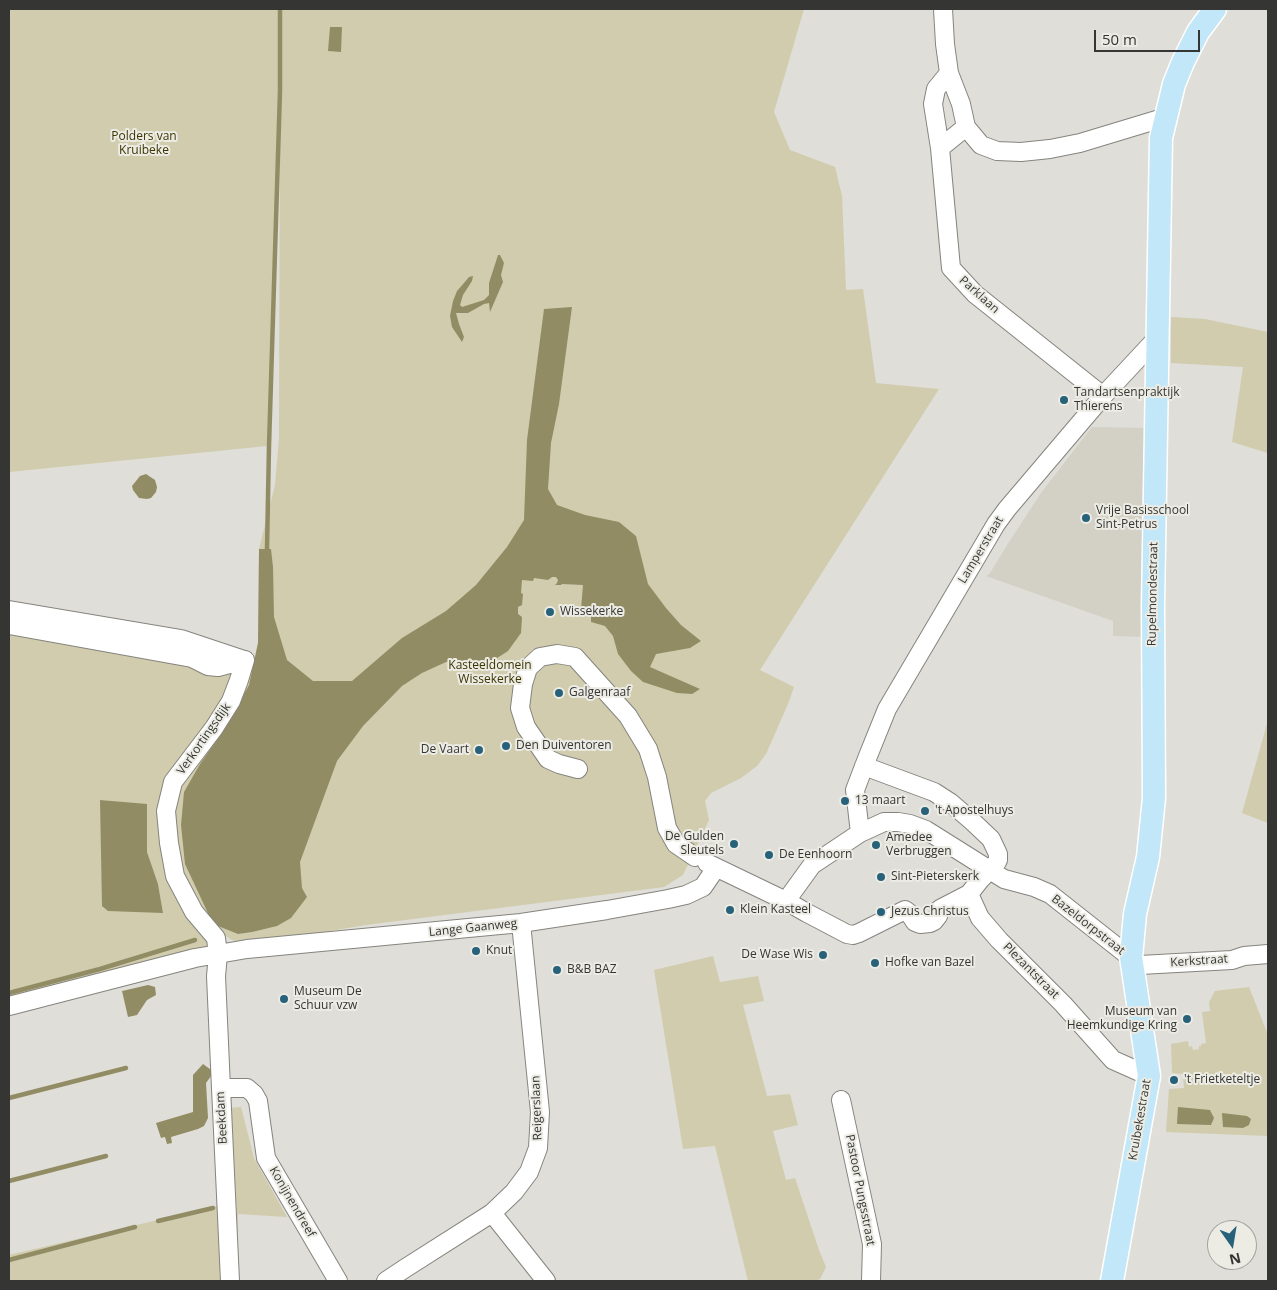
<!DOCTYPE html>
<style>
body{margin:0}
#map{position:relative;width:1277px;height:1290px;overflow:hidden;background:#dfded8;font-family:"Open Sans",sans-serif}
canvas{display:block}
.frame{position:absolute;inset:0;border:10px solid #353533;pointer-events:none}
.north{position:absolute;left:1207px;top:1220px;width:50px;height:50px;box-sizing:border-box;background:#ecece5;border:1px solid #a3a39e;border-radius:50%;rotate:167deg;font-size:14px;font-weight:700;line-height:20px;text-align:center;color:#353533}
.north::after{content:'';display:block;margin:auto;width:18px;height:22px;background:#27627a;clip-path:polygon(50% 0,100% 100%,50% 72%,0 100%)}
.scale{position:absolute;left:1094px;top:30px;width:106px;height:22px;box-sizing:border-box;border:2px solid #353533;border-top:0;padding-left:6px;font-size:15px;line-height:18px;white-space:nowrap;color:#353533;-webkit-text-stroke:4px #ecece5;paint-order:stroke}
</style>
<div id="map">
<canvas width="1277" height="1290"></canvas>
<div class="frame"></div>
<div class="north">N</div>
<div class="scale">50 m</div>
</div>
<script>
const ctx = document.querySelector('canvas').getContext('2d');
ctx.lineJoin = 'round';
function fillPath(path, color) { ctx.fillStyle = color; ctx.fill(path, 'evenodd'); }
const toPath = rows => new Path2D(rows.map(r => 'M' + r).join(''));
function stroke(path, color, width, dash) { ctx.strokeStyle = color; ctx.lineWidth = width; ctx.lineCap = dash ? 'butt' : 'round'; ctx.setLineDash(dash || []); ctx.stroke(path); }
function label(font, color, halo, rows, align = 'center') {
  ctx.font = font + ' "Open Sans",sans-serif'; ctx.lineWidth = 4; ctx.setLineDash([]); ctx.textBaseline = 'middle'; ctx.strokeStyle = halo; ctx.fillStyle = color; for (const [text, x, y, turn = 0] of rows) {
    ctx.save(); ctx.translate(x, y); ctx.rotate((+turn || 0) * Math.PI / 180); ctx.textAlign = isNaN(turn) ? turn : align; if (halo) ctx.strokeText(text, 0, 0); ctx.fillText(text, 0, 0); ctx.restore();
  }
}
fillPath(toPath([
 [1092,427,1148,428,1144,637,1113,636,1113,621,986,576,990,573,1009,542,1041,493]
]), '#d3d1c5');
fillPath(toPath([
 [9,9,804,9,774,112,790,150,835,167,842,196,846,290,863,289,876,383,939,389,760,670,794,687,788,704,766,754,757,766,741,778,711,793,705,801,709,820,683,875,664,887,366,925,250,944,232,940,214,928,206,965,172,972,9,1012,9,618,175,646,253,665,258,643,259,549,275,485,279,438,280,115,267,446,9,472],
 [100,800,147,805,147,853,158,884,163,913],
 [1171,317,1205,319,1268,332,1268,453,1232,442,1243,367,1171,363],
 [1268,720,1268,823,1242,813],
 [713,956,720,982,758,976,764,1001,743,1005,767,1096,790,1094,798,1125,773,1131,786,1180,795,1178,819,1250,826,1267,820,1279,814,1281,748,1281,715,1146,683,1149,654,970],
 [1249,987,1268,1035,1268,1136,1166,1132,1169,1089,1184,1088,1183,1074,1172,1073,1171,1044,1188,1041,1189,1047,1192,1046,1193,1050,1199,1049,1199,1046,1201,1046,1201,1044,1206,1043,1202,1012,1210,1011,1209,1002,1215,991],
 [241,1107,254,1158,287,1217,238,1214,237,1281,9,1281,9,1255,222,1205,237,1214,230,1108]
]), '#d0ccad');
fillPath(toPath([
 [330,27,342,27,341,52,328,51],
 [498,255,500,255,504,263,501,275,503,282,490,312,489,303,484,304,468,313,456,313,459,324,464,337,462,342,452,327,450,316,453,301,457,291,464,283,469,277,473,276,472,281,463,295,460,305,462,307,484,300,489,295,489,283],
 [572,307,559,404,551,443,548,489,557,505,585,515,619,522,636,536,648,584,666,608,681,625,701,641,690,648,656,654,650,667,700,689,692,694,677,693,643,682,631,671,618,654,613,636,605,626,591,622,591,610,581,609,583,585,562,584,561,585,555,585,557,583,558,580,556,577,552,577,548,580,534,578,533,581,522,580,521,593,523,594,522,605,518,607,518,614,522,617,521,633,508,651,494,660,446,662,422,673,402,686,363,726,337,761,300,862,302,888,307,897,291,918,277,926,252,932,238,934,213,924,185,864,181,825,184,792,200,764,226,727,249,685,258,643,259,549,271,549,273,567,274,617,287,660,313,681,352,681,402,638,446,611,476,585,507,547,524,520,527,440,544,309],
 [146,474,155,480,157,487,156,492,151,498,147,499,139,498,133,490,132,486,140,476],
 [100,800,147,804,147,852,158,884,163,913,108,911,102,906],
 [148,985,155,987,156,995,147,1000,137,1015,128,1017,122,991],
 [203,1064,214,1072,206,1083,208,1118,204,1126,198,1129,171,1137,172,1143,167,1144,165,1137,161,1138,156,1123,193,1112,193,1075],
 [1178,1107,1210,1110,1214,1118,1211,1125,1177,1124],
 [1222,1113,1247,1116,1251,1119,1249,1125,1243,1128,1223,1127]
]), '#928c64');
stroke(toPath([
 [267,549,269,446,280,91,280,9],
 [9,993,100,969,195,940],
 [9,1098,126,1068],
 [9,1181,106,1156],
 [158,1221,213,1208],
 [9,1260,135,1227]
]), '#928c64', 4.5);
const minor = toPath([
 [943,9,945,44,949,73,936,89,933,104,940,148,951,268,975,294,1103,396],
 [966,127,981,145,997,151,1021,152,1050,149,1080,143,1166,117],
 [940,148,966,127,961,104,949,73],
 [9,610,181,639,244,660],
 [9,625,192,658,208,666,218,667,245,660],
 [578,769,559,764,548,759,526,727,520,708,523,684,528,668,540,657,557,654,575,657,628,716,648,749,657,777,667,828,676,844,695,857],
 [860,833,855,790,868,756,887,709,996,524,1007,509,1103,396,1158,337],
 [707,863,786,901,807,913,847,934,853,935,859,933,905,910,909,913,915,922,920,924,930,923,934,921,938,916,940,909,969,894,980,880,995,865,998,860,998,854,991,839,973,822,951,803,934,792,864,766],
 [969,894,980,918,999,940,1063,1004,1113,1060,1149,1076],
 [786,901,812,865,860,833,884,822,898,822,910,824,926,830,1004,879,1034,887,1050,894,1140,965,1232,960,1244,956,1268,954],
 [9,1006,195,958,247,949,521,923,607,910,668,899,686,895,703,887,716,868],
 [221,1088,247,1088,254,1094,258,1101,266,1158,338,1281],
 [841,1100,872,1244,871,1281],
 [492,1213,546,1281],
 [230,1281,221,1088,216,976,218,955,216,938,194,912,175,876,169,843,166,811,173,782,214,728,231,701,239,680,245,660],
 [386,1281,404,1269,492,1213,514,1192,529,1172,538,1148,540,1112,521,923]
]);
const major = toPath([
 [1112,1281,1149,1076,1131,957,1135,914,1148,857,1154,798,1153,606,1161,138,1174,84,1183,62,1198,32,1215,9]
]);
stroke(minor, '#85847e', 20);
stroke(major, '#fff', 25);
stroke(minor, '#fff', 18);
stroke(major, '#c1e7f9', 22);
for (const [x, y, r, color] of [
 [1064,400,5,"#27627a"],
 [1086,518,5,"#27627a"],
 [550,612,5,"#27627a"],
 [559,693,5,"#27627a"],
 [506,746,5,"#27627a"],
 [479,750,5,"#27627a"],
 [845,801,5,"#27627a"],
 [925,811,5,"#27627a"],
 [734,844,5,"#27627a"],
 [876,845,5,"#27627a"],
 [769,855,5,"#27627a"],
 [881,877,5,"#27627a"],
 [730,910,5,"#27627a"],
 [881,912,5,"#27627a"],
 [476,951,5,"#27627a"],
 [823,955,5,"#27627a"],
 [875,963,5,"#27627a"],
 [557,970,5,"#27627a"],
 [284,999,5,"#27627a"],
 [1187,1019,5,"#27627a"],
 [1174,1080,5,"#27627a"]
]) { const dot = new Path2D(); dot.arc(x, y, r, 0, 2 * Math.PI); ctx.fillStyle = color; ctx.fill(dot); stroke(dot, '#ecece5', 2); }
label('12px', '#3c3500', '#ecece5', [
 ["Polders van",144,137],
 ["Kruibeke",144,151],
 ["Kasteeldomein",490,666],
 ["Wissekerke",490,680]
]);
label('12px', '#353533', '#ecece5', [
 ["Parklaan",979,295,42],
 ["Lamperstraat",981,550,-59],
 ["Rupelmondestraat",1153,594,-89],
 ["Verkortingsdijk",204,739,-55],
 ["Bazeldorpstraat",1088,925,38],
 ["Lange Gaanweg",473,928,-6],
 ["Kerkstraat",1199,961,-4],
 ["Plezantstraat",1031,971,45],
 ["Reigerslaan",537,1108,-92],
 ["Beekdam",222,1118,-93],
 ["Kruibekestraat",1140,1120,-80],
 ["Pastoor Pungsstraat",860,1190,79],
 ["Konijnendreef",292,1202,60]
]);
label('12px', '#353533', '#ecece5', [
 ["Tandartsenpraktijk",1074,393],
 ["Thierens",1074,407],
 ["Vrije Basisschool",1096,511],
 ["Sint-Petrus",1096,525],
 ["Wissekerke",560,612],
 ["Galgenraaf",569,693],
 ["Den Duiventoren",516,746],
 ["De Vaart",469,750,"right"],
 ["13 maart",855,801],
 ["'t Apostelhuys",935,811],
 ["De Gulden",724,837,"right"],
 ["Sleutels",724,851,"right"],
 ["Amedee",886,838],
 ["Verbruggen",886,852],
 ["De Eenhoorn",779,855],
 ["Sint-Pieterskerk",891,877],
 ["Klein Kasteel",740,910],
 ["Jezus Christus",891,912],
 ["Knut",486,951],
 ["De Wase Wis",813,955,"right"],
 ["Hofke van Bazel",885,963],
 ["B&B BAZ",567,970],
 ["Museum De",294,992],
 ["Schuur vzw",294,1006],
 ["Museum van",1177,1012,"right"],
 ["Heemkundige Kring",1177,1026,"right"],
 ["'t Frietketeltje",1184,1080]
], 'left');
</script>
